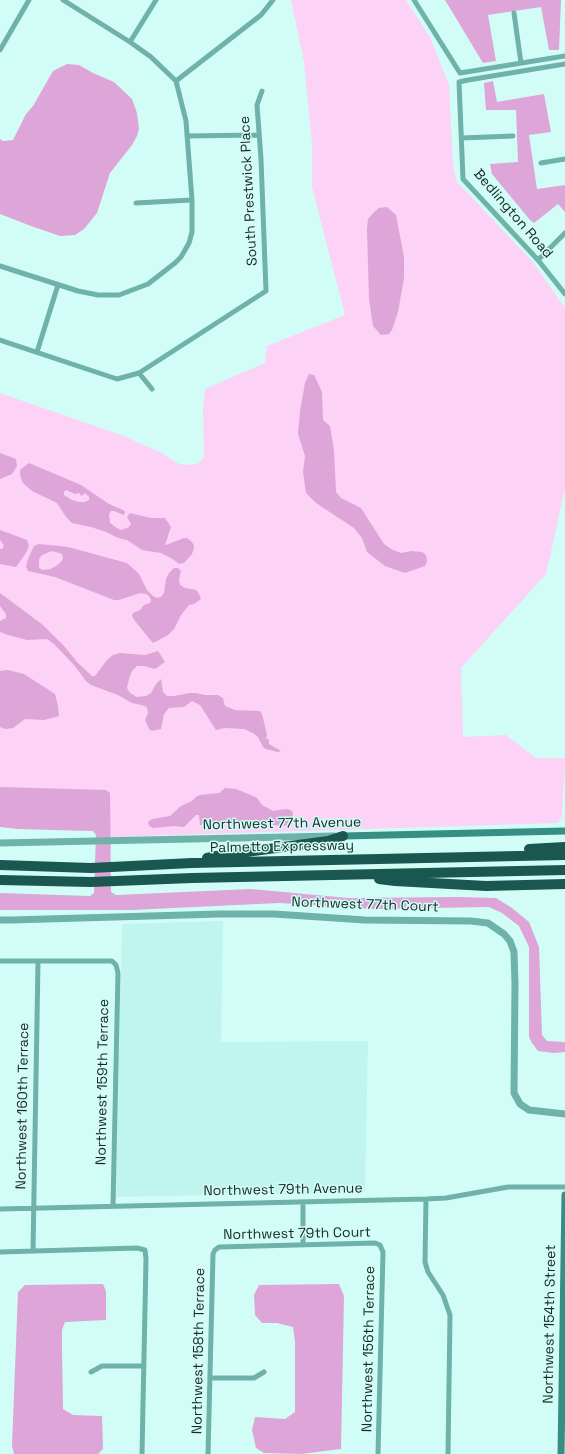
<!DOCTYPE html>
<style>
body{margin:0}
canvas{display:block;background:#d2fdf7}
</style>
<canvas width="565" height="1454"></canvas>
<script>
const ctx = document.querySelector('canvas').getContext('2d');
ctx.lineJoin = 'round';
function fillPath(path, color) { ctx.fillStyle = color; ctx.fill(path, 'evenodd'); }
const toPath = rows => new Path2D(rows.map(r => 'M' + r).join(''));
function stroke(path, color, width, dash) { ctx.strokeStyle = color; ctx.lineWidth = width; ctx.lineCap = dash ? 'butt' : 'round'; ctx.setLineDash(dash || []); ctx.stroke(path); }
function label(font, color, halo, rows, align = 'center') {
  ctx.font = font + ' "Space Grotesk",sans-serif'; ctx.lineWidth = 3; ctx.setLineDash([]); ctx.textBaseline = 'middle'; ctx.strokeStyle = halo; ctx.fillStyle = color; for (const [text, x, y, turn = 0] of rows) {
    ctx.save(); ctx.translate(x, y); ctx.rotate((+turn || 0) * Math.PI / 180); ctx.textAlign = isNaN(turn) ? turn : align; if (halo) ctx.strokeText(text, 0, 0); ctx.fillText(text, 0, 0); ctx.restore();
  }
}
fillPath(toPath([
 [223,921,221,1042,368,1041,365,1192,116,1197,122,924]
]), '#bff5ed');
fillPath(toPath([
 [291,0,406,0,430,37,449,85,453,166,457,182,532,261,565,308,565,488,546,574,461,668,463,737,506,735,536,758,565,758,562,816,557,823,109,837,0,792,0,393,121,435,162,453,179,464,192,465,199,463,204,457,203,412,205,389,265,363,267,346,345,315,312,187,312,144,304,62]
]), '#fcd2f6');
fillPath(toPath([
 [445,0,561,0,559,50,549,50,541,7,488,15,496,61,483,63],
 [67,64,79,65,93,73,114,82,132,99,137,113,139,129,137,136,132,145,110,173,97,213,84,229,75,235,60,236,31,226,0,214,0,139,3,141,13,140,26,114,33,106,53,71],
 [493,81,497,102,544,94,551,132,529,135,537,189,565,185,565,212,558,204,534,223,530,220,492,174,490,164,518,162,516,110,486,110,484,83],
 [387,207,396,215,404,257,404,278,398,312,392,330,389,334,381,335,373,326,369,299,367,229,368,219,374,212,379,208],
 [309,374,314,375,322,392,323,420,330,426,334,451,336,492,341,498,361,508,384,544,391,549,401,553,411,551,422,552,426,555,427,561,425,566,405,573,385,566,367,552,362,538,354,528,316,503,306,493,303,472,305,456,298,434,300,411,305,383],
 [0,453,16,459,17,466,12,474,0,479],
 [29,463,81,485,109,504,123,510,125,512,124,515,114,511,111,511,109,514,110,523,117,528,121,530,129,527,131,524,127,517,130,513,151,518,165,518,171,527,165,545,166,545,184,538,187,538,191,541,194,545,194,548,192,554,184,563,179,564,171,558,161,553,142,550,127,540,118,538,106,532,91,527,72,523,66,517,57,503,32,491,23,483,20,475,20,470],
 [66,490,75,494,79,493,82,496,85,493,89,497,89,500,85,502,79,502,72,500,64,495,64,492],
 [0,530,27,540,29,546,26,553,16,567,0,564,0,549,2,549,4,545,0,540],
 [39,544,68,547,127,563,139,574,147,590,153,596,157,598,161,597,164,593,166,579,169,573,174,568,178,568,181,571,179,579,180,585,185,588,196,590,199,594,201,599,194,604,189,605,181,615,174,629,168,635,153,643,135,621,132,616,133,613,140,610,144,605,150,603,151,600,149,596,146,594,140,593,119,600,114,600,55,577,28,571,26,567,28,559,34,546],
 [52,551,62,554,63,558,61,562,56,566,51,569,42,570,39,567,39,559,42,555],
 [0,593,43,625,64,646,77,662,92,676,95,676,107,660,113,655,120,653,145,655,158,651,165,662,155,669,144,666,137,666,132,671,129,679,127,688,130,693,137,697,146,696,151,693,156,684,161,679,163,692,167,696,174,696,190,693,196,693,205,695,218,695,223,698,225,706,235,710,260,711,262,714,267,735,266,738,269,740,269,744,281,751,278,752,266,749,263,747,258,737,253,733,244,729,225,728,216,730,200,705,192,701,184,707,169,708,164,714,161,729,152,731,149,729,145,720,148,713,147,708,145,706,132,703,118,695,91,685,86,681,74,665,54,644,47,639,27,640,8,635,0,632,0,621,6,618,6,614,0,606],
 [8,670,24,674,55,694,58,706,59,716,44,720,25,719,13,728,5,729,0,727,0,671],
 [0,787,106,790,110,793,111,892,116,895,251,889,348,898,458,897,496,898,512,908,529,922,539,947,542,1035,547,1041,565,1042,565,1052,554,1053,538,1051,532,1043,529,1037,529,947,519,926,502,913,489,907,375,909,279,903,132,910,0,910,0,893,90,896,94,893,96,835,93,831,90,831,18,829,0,827],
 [225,788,236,789,253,796,257,798,262,805,273,811,286,809,291,810,293,813,292,821,288,825,283,826,258,823,215,822,207,825,200,825,199,815,196,815,184,827,174,826,153,828,149,826,148,822,152,819,170,816,181,806,192,801,196,797,200,795,219,793],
 [103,1284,106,1291,106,1320,65,1322,62,1330,62,1350,63,1409,73,1415,102,1416,103,1449,98,1454,14,1454,12,1446,18,1292,25,1285],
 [339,1284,344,1296,341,1449,301,1454,264,1453,256,1448,252,1430,255,1417,285,1419,295,1412,295,1342,293,1327,277,1323,262,1323,255,1315,254,1295,259,1285]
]), '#dea5d8');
stroke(toPath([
 [414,0,460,73,565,56],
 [514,13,521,63],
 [130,42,156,0],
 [0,50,29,0],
 [565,64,468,80,459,82,463,179,538,260,565,294],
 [176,81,261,15,273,0],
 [187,136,258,135],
 [461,138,513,136],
 [541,163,565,159],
 [136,203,192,200],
 [538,260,565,233],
 [0,266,78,291,98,295,119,295,148,284,175,263,181,257,189,243,192,232,192,200,186,121,176,81,151,57,130,42,63,0],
 [0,340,117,379,139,373,266,291,261,159,257,105,262,91],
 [37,352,58,285],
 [139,373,152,389],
 [0,961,112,961,116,965,118,973,113,1206],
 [426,1199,425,1262,428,1272,443,1295,450,1315,448,1454],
 [303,1202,303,1244],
 [0,1209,426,1199,446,1198,508,1187,565,1187],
 [33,1251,38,962],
 [0,1252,137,1248,145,1250,146,1259,142,1454],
 [91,1372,102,1366,144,1366],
 [211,1378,254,1378,264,1372],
 [208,1454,213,1254,215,1250,219,1247,375,1243,380,1245,383,1252,378,1454]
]), '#6fb2a9', 5);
stroke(toPath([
 [0,843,334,836],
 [0,920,12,920,219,914,274,914,365,920,471,921,488,923,504,934,510,941,514,952,515,984,514,1093,520,1104,529,1110,565,1114]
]), '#6fb2a9', 7);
stroke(toPath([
 [343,836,565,831],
 [561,1454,565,1195]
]), '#368e84', 7);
stroke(toPath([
 [529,849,565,847],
 [207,858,216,856,328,841,343,836],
 [0,865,91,868,192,863,565,855],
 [379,879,395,881,486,886,565,884],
 [0,880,91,882,192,878,565,870]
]), '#1a5751', 10);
label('14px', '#172826', '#d2fdf7', [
 ["South Prestwick Place",249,191,-93],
 ["Bedlington Road",513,214,49],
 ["Northwest 77th Avenue",282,824,-1],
 ["Palmetto Expressway",282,847,-1],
 ["Northwest 77th Court",365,905,2],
 ["Northwest 159th Terrace",103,1082,-89],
 ["Northwest 160th Terrace",23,1106,-89],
 ["Northwest 79th Avenue",283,1190,-1],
 ["Northwest 79th Court",297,1234,-1],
 ["Northwest 154th Street",550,1324,-89],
 ["Northwest 156th Terrace",369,1349,-89],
 ["Northwest 158th Terrace",199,1351,-89]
]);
</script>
